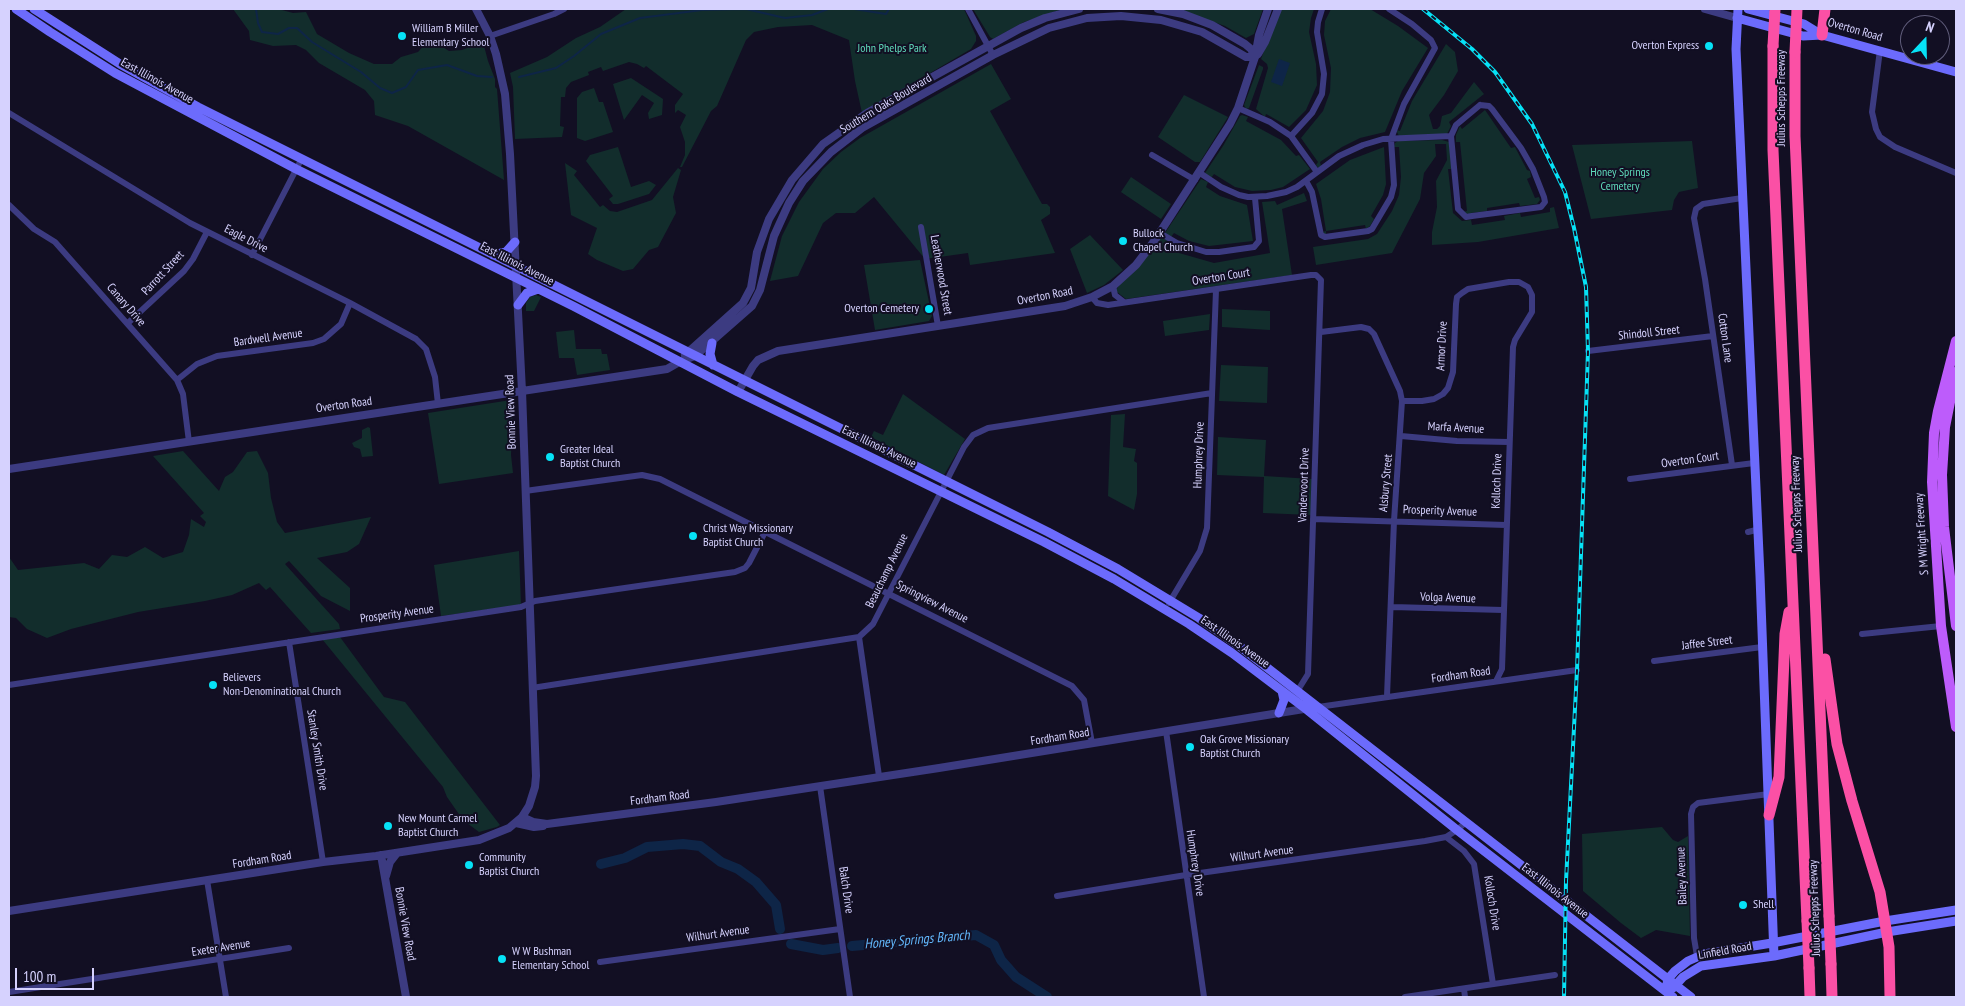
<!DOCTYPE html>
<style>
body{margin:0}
#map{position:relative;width:1965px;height:1006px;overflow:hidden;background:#120f23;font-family:"PT Sans Narrow",sans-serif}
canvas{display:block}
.frame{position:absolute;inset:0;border:10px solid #d6d2fe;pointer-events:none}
.north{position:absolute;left:1900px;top:15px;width:50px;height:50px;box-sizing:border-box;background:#120f23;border:1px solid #605d7b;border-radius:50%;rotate:21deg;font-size:14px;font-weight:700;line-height:20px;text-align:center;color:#d6d2fe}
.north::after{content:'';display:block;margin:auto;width:18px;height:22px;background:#06e2f6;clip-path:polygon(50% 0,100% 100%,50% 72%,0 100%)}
.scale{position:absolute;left:15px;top:968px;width:79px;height:22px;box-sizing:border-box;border:2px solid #d6d2fe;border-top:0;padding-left:6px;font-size:15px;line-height:18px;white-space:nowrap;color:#d6d2fe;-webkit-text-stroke:4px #120f23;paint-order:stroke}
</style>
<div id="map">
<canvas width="1965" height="1006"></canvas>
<div class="frame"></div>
<div class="north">N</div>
<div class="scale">100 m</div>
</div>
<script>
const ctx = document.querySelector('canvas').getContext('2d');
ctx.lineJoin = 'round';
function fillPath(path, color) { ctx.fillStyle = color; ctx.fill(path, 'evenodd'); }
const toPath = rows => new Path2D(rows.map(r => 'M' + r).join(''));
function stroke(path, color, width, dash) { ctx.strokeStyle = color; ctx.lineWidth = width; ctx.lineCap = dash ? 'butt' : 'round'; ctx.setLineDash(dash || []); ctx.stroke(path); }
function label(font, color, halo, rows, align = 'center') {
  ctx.font = font + ' "PT Sans Narrow",sans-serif'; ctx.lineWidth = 4; ctx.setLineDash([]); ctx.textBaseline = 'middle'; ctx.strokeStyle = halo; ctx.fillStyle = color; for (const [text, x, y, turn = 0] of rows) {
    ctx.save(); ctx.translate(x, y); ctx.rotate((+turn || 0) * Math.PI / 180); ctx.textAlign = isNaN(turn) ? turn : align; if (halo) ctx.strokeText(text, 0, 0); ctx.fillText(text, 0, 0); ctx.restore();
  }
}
fillPath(toPath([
 [233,9,278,9,293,13,306,12,317,34,349,53,374,64,392,64,401,57,418,52,430,39,449,51,462,50,483,42,488,61,495,79,495,87,497,89,504,180,408,126,375,115,374,101,365,90,319,63,306,50,296,45,273,46,250,40,249,31],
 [626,9,964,9,976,36,976,41,971,49,862,113,855,81,849,40,812,25,778,27,754,32,746,40,717,106,711,111,682,167,680,167,685,155,685,142,680,127,686,115,678,110,675,113,675,105,683,94,646,66,644,68,637,64,629,62,603,71,601,67,588,72,589,75,571,82,566,88,565,97,561,97,560,126,564,127,562,137,515,139,513,87,510,73,547,57,576,38,600,27],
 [973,9,1063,9,1024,22,993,39,990,37],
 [1176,9,1263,9,1254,34,1246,38,1225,26],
 [1279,9,1314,9,1311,18,1309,32,1316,64,1317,85,1306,110,1289,127,1268,115,1266,114,1265,117,1256,109,1268,68,1267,64,1261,59],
 [1331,9,1370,9,1398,26,1428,48,1402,91,1385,132,1360,138,1342,147,1320,162,1321,166,1318,168,1316,165,1318,162,1301,138,1323,111,1330,92,1331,68,1324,35,1325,21],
 [1446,44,1455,52,1458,71,1444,95,1429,115,1433,129,1437,129,1440,126,1442,116,1451,113,1474,82,1484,94,1449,122,1451,126,1447,134,1399,136,1396,130,1400,131,1412,101],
 [991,64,1011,99,990,111,1042,204,1047,204,1050,207,1050,214,1041,220,1055,253,970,265,968,253,925,259,874,197,855,213,836,213,823,223,798,276,770,281,782,236,799,202,823,169,841,152,860,138],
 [1259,65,1263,67,1263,69,1249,108,1246,109,1244,105],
 [631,78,663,99,662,115,649,119,648,113,654,103,642,95,624,120,613,84],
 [594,88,599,102,603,102,613,132,585,141,577,138,577,98,582,92],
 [1184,95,1228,117,1200,162,1195,162,1158,137],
 [1485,110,1511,148,1515,147,1527,170,1530,171,1531,177,1527,179,1535,198,1539,197,1540,200,1537,204,1520,206,1519,203,1487,208,1487,211,1471,213,1471,215,1462,212,1467,211,1460,142,1456,142,1456,135,1460,126,1462,129],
 [1242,115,1248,117,1246,121,1281,140,1296,156,1299,155,1310,169,1283,187,1271,190,1252,191,1235,187,1214,174,1211,178,1205,173,1223,146,1240,116],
 [1442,140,1449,142,1453,169,1448,169,1453,213,1462,221,1471,220,1472,225,1505,220,1504,216,1520,213,1521,217,1550,212,1550,208,1554,207,1559,228,1478,242,1432,245,1432,232,1437,207,1436,181,1447,160,1446,144,1435,144,1436,156,1424,173,1420,199,1392,253,1316,265,1313,247,1368,239,1377,234,1392,211,1399,195,1401,177,1399,147,1394,147,1395,143,1398,141],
 [1692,141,1698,188,1679,192,1674,200,1672,210,1591,219,1572,145],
 [618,147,631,187,649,181,656,185,649,194,618,204,613,204,609,199,613,196,586,161,590,155],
 [1384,147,1386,184,1383,195,1371,216,1374,219,1370,226,1366,229,1365,225,1326,231,1326,235,1322,232,1326,231,1321,199,1316,184,1350,160],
 [565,163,577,171,574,175,600,207,603,205,610,211,617,212,652,200,678,168,681,170,673,197,676,213,658,247,649,250,633,269,623,271,597,260,588,254,597,228,571,215],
 [1131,177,1171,204,1161,219,1121,192],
 [1201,179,1208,182,1206,187,1220,196,1247,205,1253,241,1209,246,1189,241,1174,233,1171,237,1165,233],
 [1304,193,1307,201,1282,209,1292,275,1126,299,1117,292,1116,290,1120,284,1138,268,1161,237,1169,241,1167,246,1179,253,1214,263,1270,253,1262,202,1275,201,1277,205],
 [1090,235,1123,270,1104,285,1087,293,1070,249],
 [920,260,932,316,929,321,875,330,864,265],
 [536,295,541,297,534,311,526,311,526,303,530,297],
 [1222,309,1270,311,1270,330,1222,327],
 [1210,314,1209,330,1165,336,1163,321],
 [574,330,576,349,601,349,602,354,607,354,610,370,577,375,574,358,559,358,556,332],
 [1221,365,1268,367,1267,403,1219,401],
 [903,394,965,439,944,475,871,437,874,431,883,435],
 [511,400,513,403,511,455,513,473,439,484,428,413],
 [1125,414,1123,447,1136,449,1134,461,1137,463,1137,494,1134,510,1108,496,1111,415],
 [368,427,370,428,373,456,362,457,360,449,354,447,352,443,362,438,362,430],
 [1218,437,1266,440,1264,476,1312,479,1311,515,1263,513,1264,477,1217,475],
 [183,451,219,491,225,477,233,472,247,452,257,451,268,473,271,498,277,522,285,533,371,517,359,544,347,552,317,558,350,588,350,611,321,596,289,561,285,564,339,624,340,629,311,633,270,587,266,590,259,583,232,595,205,601,138,612,71,629,47,638,27,629,16,618,9,617,9,557,18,570,84,563,99,569,112,555,127,557,145,547,163,558,183,552,189,535,191,519,204,527,206,522,200,516,204,513,153,456],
 [519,551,521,605,441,616,434,565],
 [340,637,384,697,405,702,500,825,497,827,479,832,463,820,447,797,443,787,322,639],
 [1662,827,1673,840,1678,842,1688,836,1690,936,1656,930,1641,938,1621,923,1583,891,1582,834]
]), '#122d2c');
fillPath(toPath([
 [1279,59,1290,63,1282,86,1271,82]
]), '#0e2547');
stroke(toPath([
 [256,9,258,23,262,32,278,34,289,28,297,28,312,42,361,72,380,88,392,93,406,87,418,70,447,65,477,76,492,77],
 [854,9,886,14,889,9],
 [519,77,556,68,574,56,601,34,640,18,702,10,746,9,785,18,812,15,828,9]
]), '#0e2547', 2);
stroke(toPath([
 [601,864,625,858,647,847,683,844,700,846,721,862,738,869,756,882,776,905,780,929],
 [791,944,823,950,838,948],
 [852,946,976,935,994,945,1001,960,1016,977,1047,997]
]), '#0e2547', 10);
stroke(toPath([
 [968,9,993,55],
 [490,36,554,14,564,9],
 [1880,50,1872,112,1876,129,1880,137,1895,147,1956,173],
 [1480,105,1489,106,1492,109,1521,148,1533,169,1544,197,1545,202,1541,207,1472,216,1466,217,1458,209,1451,136,1456,125,1480,105],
 [1238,108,1270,122,1291,136,1317,172],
 [9,113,190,223,350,303,416,339,426,349,435,377,438,404],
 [1291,136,1312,113,1322,94,1324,74,1317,32,1318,22,1322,9],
 [1152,155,1195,180],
 [1200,173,1221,187,1239,195,1248,197,1267,196,1286,192,1297,187,1339,156,1363,145,1383,139,1451,136],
 [1306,181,1312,192,1321,235,1325,237,1368,231,1372,229,1391,197,1394,185,1391,139,1404,104,1435,48,1431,40,1412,24,1389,9],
 [9,205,34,229,55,242,177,380,183,394,189,442],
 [921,227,938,326],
 [1160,233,1177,243,1206,252,1219,252,1254,247,1259,241,1255,198],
 [252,255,302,158],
 [1113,286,1115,295,1124,302],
 [1092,297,1097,303,1108,305,1311,275,1316,275,1321,280,1308,674,1298,690],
 [128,323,184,271,193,259,207,232],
 [1321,332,1361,327,1369,329,1374,334,1400,391,1402,401,1394,521,1387,696],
 [1588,351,1713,336],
 [177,380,197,364,217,356,313,343,324,339,341,324,350,303],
 [1402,401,1422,401,1434,399,1443,394,1448,388,1453,372,1456,304,1457,297,1462,293,1468,289,1509,282,1519,282,1528,287,1532,295,1532,312,1515,340,1513,347,1502,669,1496,681],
 [1401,436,1457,441,1509,442],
 [1732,465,1705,279,1694,218,1696,209,1703,204,1742,198],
 [1630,479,1754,463],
 [525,491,642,475,660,479,1072,686,1084,700,1092,743],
 [1313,519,1506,525],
 [1748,532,1756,530],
 [1169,603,1200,551,1207,528,1216,290],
 [1392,607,1503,610],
 [1862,634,1941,626],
 [859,637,879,776],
 [289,642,323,862],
 [1654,661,1762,647],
 [9,685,521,607,535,601,735,572,745,568,749,563,765,532],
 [532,688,859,637,873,624,964,447,973,435,988,428,1212,393],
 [1318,707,1577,670],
 [1166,731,1204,997],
 [820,786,850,997],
 [1446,837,1464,851,1474,864,1493,984],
 [207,880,226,997],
 [1057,896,1186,875,1425,841,1446,837,1457,830,1465,823],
 [1697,956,1694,938,1691,814,1693,807,1698,803,1769,794],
 [600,962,840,929],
 [1464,989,1465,997],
 [9,992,289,948],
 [1405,997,1555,975]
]), '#3c3b81', 6);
stroke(toPath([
 [1158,9,1183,14,1212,25,1245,44,1251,49,1255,57],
 [1705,9,1737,18],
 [1258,54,1265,42,1278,9],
 [685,355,743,303,751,288,757,252,769,219,792,180,823,144,867,113,1021,28,1045,18,1079,9],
 [738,392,753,366,758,360,778,351,1065,306,1092,297,1113,286,1136,265,1155,240,1230,124,1238,108,1255,57,1259,35,1268,9],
 [9,469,667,369,681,361,695,356,752,306,760,290,774,236,789,203,803,181,831,152,862,128,993,55,1049,28,1087,18,1121,16,1161,20,1185,27,1202,32,1246,57,1255,57],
 [522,817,533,822,547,824,716,802,939,768,1310,708],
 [516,823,534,827,543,826],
 [381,855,406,997],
 [386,876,390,862,397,853],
 [9,911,323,862,376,856,479,840,509,828,522,817,529,806,535,787,536,776,522,391,510,154,505,94,496,54,490,36,476,9]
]), '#3c3b81', 8);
stroke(toPath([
 [16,9,50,32,115,73,296,169,573,306,738,392,1044,542,1114,579,1189,624,1232,653,1306,709,1457,830,1673,997],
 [34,9,120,64,198,107,1048,532,1118,569,1199,618,1238,645,1691,997],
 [1738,9,1736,49,1760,576,1774,956],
 [1748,9,1804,24,1822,35,1956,72],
 [1737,18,1803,36,1822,35],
 [493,255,506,252,515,242],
 [518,305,527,293,538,289],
 [712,343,710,354,713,365],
 [1279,713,1284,700,1282,691],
 [1667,984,1668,979,1675,971,1688,961,1704,954,1772,943,1885,921,1956,910],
 [1673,988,1683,977,1701,966,1774,956,1887,932,1956,921]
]), '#6c6bfc', 9);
stroke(toPath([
 [1956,341,1938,411,1934,433,1932,482,1941,626,1956,727],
 [1956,372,1945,427,1942,475,1944,527,1956,626]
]), '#bd5cfb', 10);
stroke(toPath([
 [1822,35,1825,9],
 [1773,46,1773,150,1807,921],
 [1795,52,1795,136,1829,916],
 [1825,659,1837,744,1852,801,1880,892,1889,947,1890,997],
 [1769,815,1779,777,1785,634,1789,612],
 [1831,964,1832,997],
 [1809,968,1810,997]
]), '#fb50a5', 11);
const rail = toPath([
 [1423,9,1472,49,1495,72,1532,124,1565,192,1574,228,1586,287,1588,351,1577,670,1566,881,1564,997]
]);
stroke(rail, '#06e2f6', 4);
stroke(rail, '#120f23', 2, [5.5]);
stroke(toPath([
 [1773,46,1775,9],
 [1795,52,1797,9],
 [1829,916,1831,964],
 [1807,921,1809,968]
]), '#fb50a5', 11);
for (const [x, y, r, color] of [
 [402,36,5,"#06e2f6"],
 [1709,46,5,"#06e2f6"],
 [1123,241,5,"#06e2f6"],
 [929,309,5,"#06e2f6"],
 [550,457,5,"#06e2f6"],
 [693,536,5,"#06e2f6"],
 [213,685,5,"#06e2f6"],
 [1190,747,5,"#06e2f6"],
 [388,826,5,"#06e2f6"],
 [469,865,5,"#06e2f6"],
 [1743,905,5,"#06e2f6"],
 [502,959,5,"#06e2f6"]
]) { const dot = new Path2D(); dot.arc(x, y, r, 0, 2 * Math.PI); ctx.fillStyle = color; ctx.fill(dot); stroke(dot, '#120f23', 2); }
label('12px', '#d6d2fe', '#120f23', [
 ["William B Miller",412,29],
 ["Elementary School",412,43],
 ["Overton Express",1699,46,"right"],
 ["Bullock",1133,234],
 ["Chapel Church",1133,248],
 ["Overton Cemetery",919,309,"right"],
 ["Greater Ideal",560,450],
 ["Baptist Church",560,464],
 ["Christ Way Missionary",703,529],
 ["Baptist Church",703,543],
 ["Believers",223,678],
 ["Non-Denominational Church",223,692],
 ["Oak Grove Missionary",1200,740],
 ["Baptist Church",1200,754],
 ["New Mount Carmel",398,819],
 ["Baptist Church",398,833],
 ["Community",479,858],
 ["Baptist Church",479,872],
 ["Shell",1753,905],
 ["W W Bushman",512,952],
 ["Elementary School",512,966]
], 'left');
label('12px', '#d6d2fe', '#120f23', [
 ["Overton Road",1855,30,16],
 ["East Illinois Avenue",157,81,29],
 ["Julius Schepps Freeway",1782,98,-90],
 ["Southern Oaks Boulevard",886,104,-31],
 ["Eagle Drive",246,239,27],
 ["East Illinois Avenue",517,264,27],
 ["Parrott Street",163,273,-47],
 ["Leatherwood Street",941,275,80],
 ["Overton Court",1221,277,-9],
 ["Overton Road",1045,296,-11],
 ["Canary Drive",126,305,49],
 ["Shindoll Street",1649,333,-6],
 ["Bardwell Avenue",268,338,-8],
 ["Cotton Lane",1725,338,82],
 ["Armor Drive",1442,346,-87],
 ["Overton Road",344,405,-8],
 ["Bonnie View Road",511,412,-92],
 ["Marfa Avenue",1456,428,3],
 ["East Illinois Avenue",879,447,26],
 ["Humphrey Drive",1199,455,-88],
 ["Overton Court",1690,460,-8],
 ["Kolloch Drive",1497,481,-88],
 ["Alsbury Street",1386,483,-85],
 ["Vandervoort Drive",1304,485,-88],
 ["Julius Schepps Freeway",1797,504,-92],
 ["Prosperity Avenue",1440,511,2],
 ["S M Wright Freeway",1922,534,-94],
 ["Beauchamp Avenue",887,571,-64],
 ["Volga Avenue",1448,598,2],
 ["Springview Avenue",932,602,27],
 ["Prosperity Avenue",397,614,-8],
 ["East Illinois Avenue",1235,642,35],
 ["Jaffee Street",1707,643,-7],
 ["Fordham Road",1461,675,-8],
 ["Fordham Road",1060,737,-9],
 ["Stanley Smith Drive",317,750,81],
 ["Fordham Road",660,798,-7],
 ["Wilhurt Avenue",1262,854,-8],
 ["Fordham Road",262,860,-9],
 ["Humphrey Drive",1195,863,81],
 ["Bailey Avenue",1682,876,-92],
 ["Balch Drive",846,890,82],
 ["East Illinois Avenue",1555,891,38],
 ["Kolloch Drive",1492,903,81],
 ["Julius Schepps Freeway",1815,908,-92],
 ["Bonnie View Road",405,924,80],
 ["Wilhurt Avenue",718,934,-8],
 ["Exeter Avenue",221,948,-9],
 ["Linfield Road",1725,951,-10]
]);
label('12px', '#5fdcbb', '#120f23', [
 ["John Phelps Park",892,49],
 ["Honey Springs",1620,173],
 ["Cemetery",1620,187]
]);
label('italic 14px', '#62b7fb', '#120f23', [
 ["Honey Springs Branch",917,940,-5]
]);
</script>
